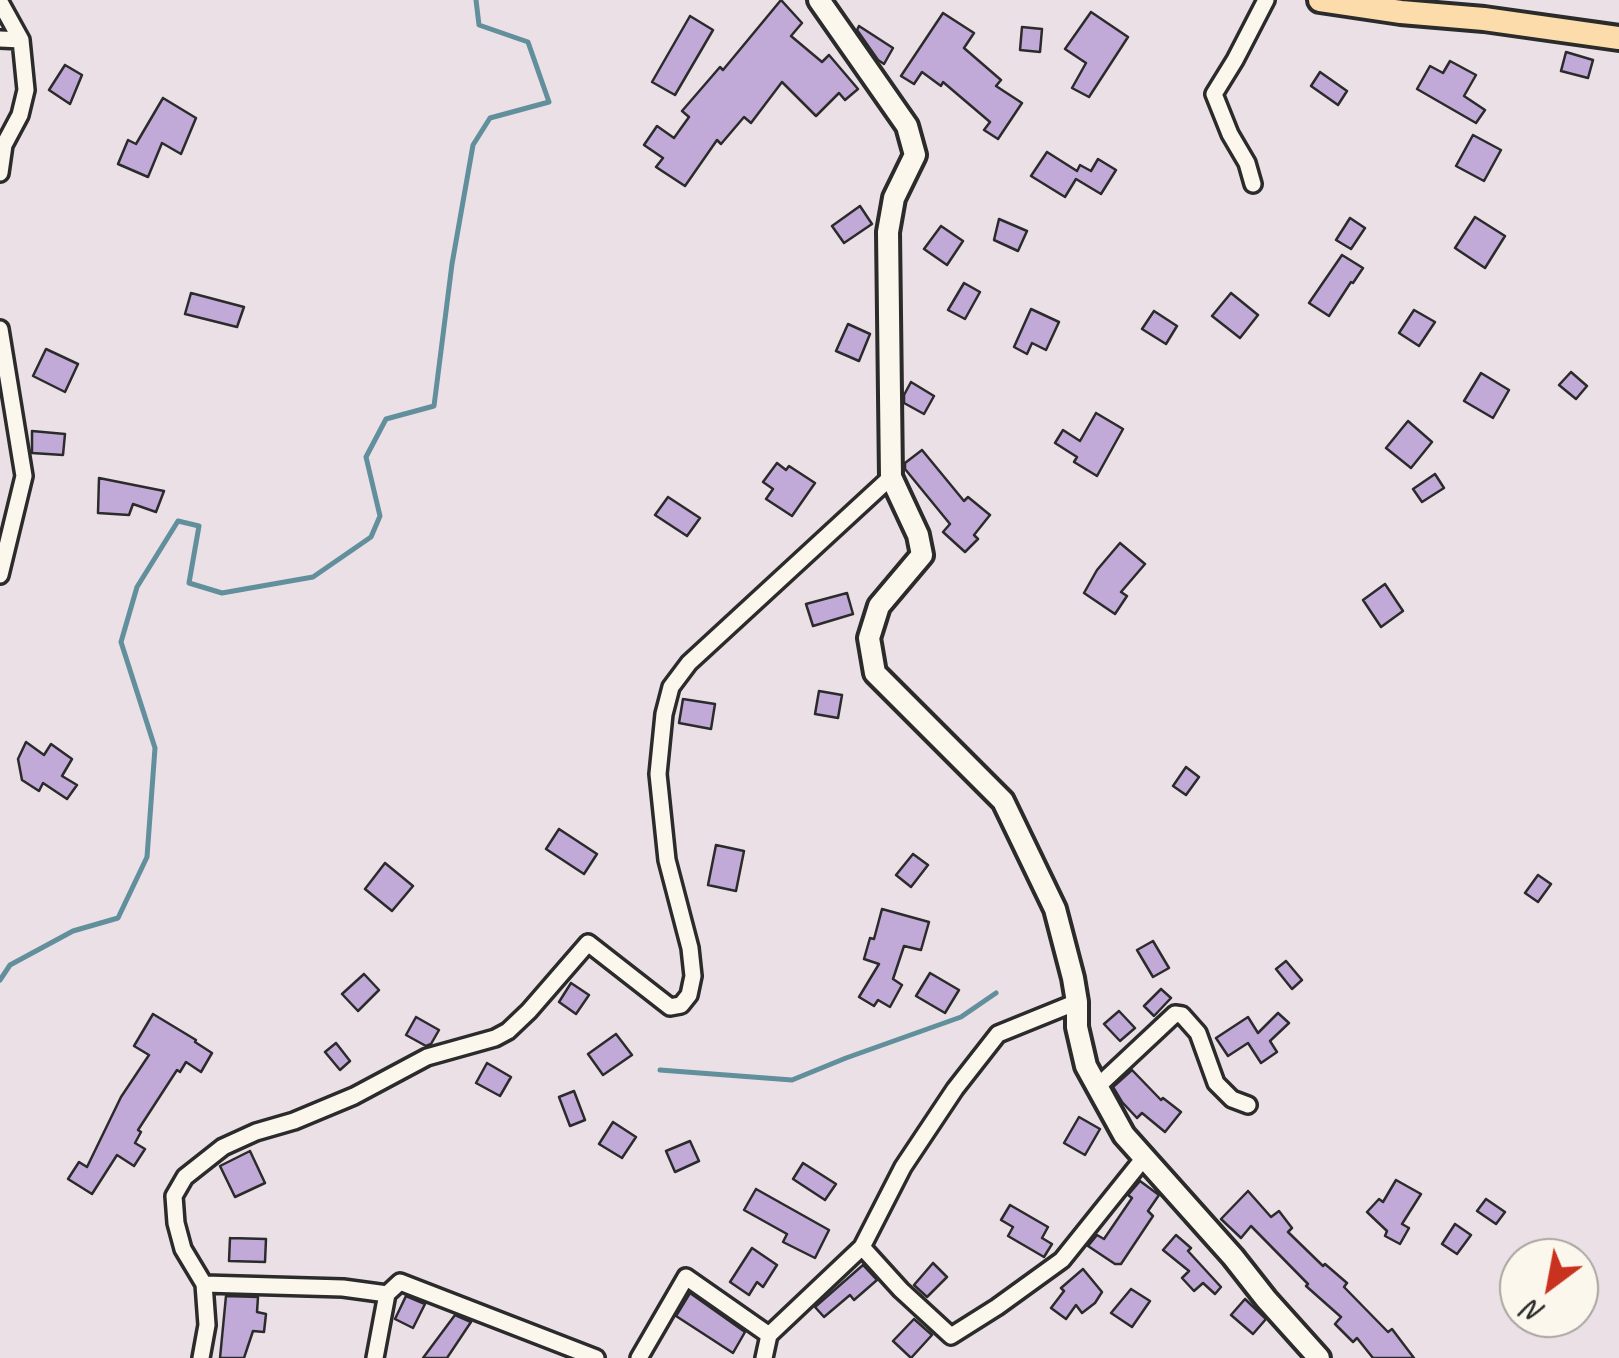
<!DOCTYPE html>
<style>
body{margin:0}
#map{position:relative;width:1619px;height:1358px;overflow:hidden;background:#eae0e6;font-family:Caveat,sans-serif}
canvas{display:block}
.north{position:absolute;left:1499px;top:1238px;width:100px;height:100px;box-sizing:border-box;background:#fbf7ec;border:2px solid #a8a59f;border-radius:50%;rotate:212deg;font-size:28px;font-weight:700;line-height:40px;text-align:center;color:#2b2b2b}
.north::after{content:'';display:block;margin:auto;width:35px;height:45px;background:#c8321e;clip-path:polygon(50% 0,100% 100%,50% 72%,0 100%)}
</style>
<div id="map">
<canvas width="1619" height="1358"></canvas>
<div class="north">N</div>
</div>
<script>
const ctx = document.querySelector('canvas').getContext('2d');
ctx.lineJoin = 'round';
const toPath = rows => new Path2D(rows.map(r => 'M' + r).join(''));
function stroke(path, color, width, dash) { ctx.strokeStyle = color; ctx.lineWidth = width; ctx.lineCap = dash ? 'butt' : 'round'; ctx.setLineDash(dash || []); ctx.stroke(path); }
function fillPath(path, color) { ctx.fillStyle = color; ctx.fill(path, 'evenodd'); }
stroke(toPath([
 [0,980,10,965,73,931,118,918,147,857,155,748,121,642,137,587,178,521,199,526,189,583,222,593,313,577,371,537,380,516,366,457,386,419,434,406,452,264,473,145,490,118,549,102,528,42,479,25,476,0],
 [660,1070,792,1080,846,1058,961,1017,996,993]
]), '#628f9c', 5);
const building = toPath([
 [781,0,802,23,791,36,822,62,829,55,858,89,845,100,839,93,816,116,782,82,751,123,744,117,721,144,717,140,685,186,656,167,663,158,644,145,657,126,674,138,689,117,682,111,720,67,723,70,781,0],
 [1091,12,1128,37,1089,97,1072,88,1086,63,1065,49,1091,12],
 [943,13,974,33,964,48,1001,80,996,86,1022,103,998,139,984,130,990,122,943,82,941,86,922,72,914,84,901,76,943,13],
 [690,16,713,30,675,95,652,82,690,16],
 [859,26,893,48,884,64,878,60,857,30,859,26],
 [1022,27,1042,29,1040,52,1020,50,1022,27],
 [1566,52,1593,60,1588,78,1561,71,1566,52],
 [1450,61,1476,75,1464,96,1485,110,1476,123,1417,89,1430,66,1443,73,1450,61],
 [65,65,82,75,70,104,49,90,65,65],
 [1320,72,1347,91,1338,105,1311,86,1320,72],
 [163,98,196,118,181,154,162,143,148,177,118,164,128,140,136,144,163,98],
 [1473,135,1501,150,1484,181,1456,166,1473,135],
 [1047,152,1077,171,1080,165,1091,171,1098,159,1116,170,1101,194,1076,179,1065,197,1031,176,1047,152],
 [860,206,872,224,844,243,832,226,860,206],
 [1475,217,1505,236,1485,268,1455,248,1475,217],
 [1350,218,1365,228,1351,249,1336,240,1350,218],
 [999,219,1027,231,1018,251,994,240,999,219],
 [941,226,963,241,947,265,924,249,941,226],
 [1342,255,1363,268,1353,283,1351,282,1329,316,1309,303,1342,255],
 [964,283,980,292,965,319,948,310,964,283],
 [191,293,244,307,237,327,185,314,191,293],
 [1231,293,1258,315,1240,338,1212,316,1231,293],
 [1031,309,1059,322,1046,350,1032,343,1027,354,1014,347,1031,309],
 [1414,310,1435,322,1419,346,1399,333,1414,310],
 [1154,311,1177,326,1166,344,1142,329,1154,311],
 [848,324,870,334,859,361,836,351,848,324],
 [46,349,78,364,65,392,33,376,46,349],
 [1571,372,1587,386,1576,399,1559,385,1571,372],
 [1481,373,1509,390,1493,418,1464,401,1481,373],
 [911,382,934,396,924,414,904,403,904,395,911,382],
 [1096,413,1123,429,1097,476,1074,462,1077,457,1055,443,1063,430,1080,441,1096,413],
 [1408,421,1432,442,1411,468,1386,448,1408,421],
 [32,431,65,434,63,455,32,453,32,431],
 [922,450,964,501,968,497,990,515,974,535,978,539,965,552,943,532,950,524,905,469,905,463,922,450],
 [777,463,786,470,789,466,815,483,792,516,766,499,773,489,763,482,777,463],
 [1435,474,1444,488,1422,502,1413,489,1435,474],
 [99,478,164,491,156,512,133,504,129,515,98,513,99,478],
 [668,497,700,518,687,536,655,515,668,497],
 [1120,543,1145,564,1121,592,1127,596,1115,614,1084,593,1097,570,1120,543],
 [1385,584,1403,611,1381,627,1363,600,1385,584],
 [847,593,853,614,813,626,806,604,847,593],
 [819,691,842,695,838,718,815,714,819,691],
 [683,699,715,704,711,729,679,723,683,699],
 [26,742,44,755,51,744,72,759,62,776,77,785,67,799,43,783,39,791,22,780,18,759,26,742],
 [1186,767,1199,777,1186,795,1173,786,1186,767],
 [559,829,597,854,584,874,546,849,559,829],
 [716,845,744,851,736,891,708,885,716,845],
 [913,854,928,865,911,887,896,875,913,854],
 [385,863,413,886,392,911,365,889,385,863],
 [1538,875,1551,884,1538,902,1525,893,1538,875],
 [882,909,929,922,921,950,904,946,893,979,902,985,890,1007,878,1000,874,1006,859,997,879,964,864,959,870,938,874,939,882,909],
 [1153,941,1169,968,1153,977,1137,950,1153,941],
 [1286,961,1302,980,1292,989,1276,969,1286,961],
 [930,973,959,990,945,1013,916,996,930,973],
 [364,974,379,990,358,1011,342,994,364,974],
 [571,983,589,995,576,1014,559,1002,571,983],
 [1161,989,1171,998,1154,1016,1144,1006,1161,989],
 [1119,1011,1135,1028,1120,1041,1104,1024,1119,1011],
 [1278,1013,1289,1023,1270,1041,1277,1052,1261,1063,1248,1043,1228,1056,1216,1038,1248,1017,1258,1033,1278,1013],
 [153,1014,196,1040,195,1042,212,1053,201,1072,186,1062,180,1072,177,1070,138,1130,141,1132,135,1143,145,1149,134,1166,117,1155,92,1194,68,1179,79,1162,87,1167,121,1097,149,1055,134,1046,153,1014],
 [416,1017,439,1030,431,1044,426,1046,406,1035,416,1017],
 [616,1034,632,1055,603,1075,588,1054,616,1034],
 [336,1043,350,1061,340,1070,325,1052,336,1043],
 [487,1063,511,1077,500,1096,476,1083,487,1063],
 [1132,1070,1161,1100,1163,1098,1181,1112,1165,1132,1142,1113,1137,1118,1122,1102,1113,1087,1132,1070],
 [574,1091,585,1120,570,1126,559,1097,574,1091],
 [1079,1117,1100,1129,1085,1155,1064,1143,1079,1117],
 [613,1122,636,1137,622,1158,599,1144,613,1122],
 [690,1141,699,1161,675,1172,666,1151,690,1141],
 [250,1151,265,1183,235,1197,220,1166,250,1151],
 [803,1163,836,1184,825,1200,793,1179,803,1163],
 [1396,1180,1421,1194,1402,1224,1409,1228,1400,1244,1385,1236,1387,1231,1367,1212,1379,1199,1383,1202,1396,1180],
 [1140,1181,1159,1195,1148,1211,1153,1216,1121,1264,1115,1264,1088,1246,1097,1235,1104,1239,1132,1198,1128,1195,1140,1181],
 [756,1189,829,1230,815,1258,783,1242,787,1234,744,1210,756,1189],
 [1248,1191,1271,1217,1279,1211,1292,1228,1288,1232,1323,1266,1325,1264,1347,1283,1344,1287,1388,1332,1392,1329,1414,1358,1373,1358,1357,1338,1353,1342,1335,1324,1341,1317,1306,1286,1308,1284,1251,1226,1241,1238,1221,1219,1248,1191],
 [1486,1199,1505,1212,1496,1224,1477,1211,1486,1199],
 [1010,1205,1048,1227,1042,1238,1052,1244,1044,1257,1008,1236,1013,1227,1001,1220,1010,1205],
 [1455,1224,1471,1235,1457,1254,1442,1244,1455,1224],
 [1176,1235,1191,1248,1188,1251,1221,1287,1215,1294,1203,1283,1194,1291,1182,1278,1189,1271,1163,1250,1176,1235],
 [230,1238,266,1239,265,1262,229,1261,230,1238],
 [752,1248,777,1265,763,1287,757,1282,749,1295,730,1282,752,1248],
 [933,1263,947,1277,927,1297,914,1285,933,1263],
 [863,1265,877,1280,854,1300,850,1295,824,1317,815,1307,863,1265],
 [1083,1269,1102,1292,1095,1303,1082,1313,1076,1305,1066,1319,1051,1308,1064,1291,1061,1288,1083,1269],
 [1131,1289,1150,1301,1132,1327,1111,1313,1131,1289],
 [690,1293,745,1332,733,1353,676,1316,690,1293],
 [226,1296,258,1297,257,1312,266,1314,264,1332,253,1331,244,1358,220,1358,226,1296],
 [406,1296,425,1304,413,1328,395,1319,406,1296],
 [1245,1299,1266,1319,1253,1334,1231,1315,1245,1299],
 [455,1315,471,1322,447,1358,423,1358,455,1315],
 [914,1319,932,1335,911,1358,893,1341,914,1319]
]);
fillPath(building, '#c1a9d8');
stroke(building, '#2b2b2b', 2.5);
const minor = toPath([
 [0,2,21,40,26,90,20,115,4,145,0,173],
 [0,39,21,40],
 [1253,184,1247,163,1230,134,1214,94,1235,60,1266,0],
 [0,329,24,476,0,575],
 [1096,1088,1175,1014,1182,1015,1198,1033,1216,1083,1232,1099,1248,1105],
 [862,1247,901,1290,951,1336,997,1307,1062,1260,1143,1159],
 [204,1284,343,1288,387,1294,400,1282,596,1358],
 [201,1358,207,1325,204,1284,183,1249,176,1223,174,1196,185,1177,223,1147,256,1132,294,1121,354,1096,427,1057,495,1038,508,1031,529,1011,588,943,670,1007,681,1005,689,995,693,976,690,948,667,860,658,774,664,714,671,687,689,663,891,477],
 [375,1358,387,1294],
 [639,1358,686,1277,769,1335,862,1247,903,1167,955,1089,998,1034,1077,1002],
 [764,1358,769,1335]
]);
const secondary = toPath([
 [819,0,907,126,915,155,894,198,888,232,891,477,918,535,922,555,879,606,869,638,875,673,1003,801,1055,909,1073,978,1077,1002,1077,1027,1086,1066,1124,1135,1233,1257,1266,1299,1319,1358]
]);
const primary = toPath([
 [1320,0,1401,12,1484,19,1619,38]
]);
stroke(minor, '#2b2b2b', 22);
stroke(secondary, '#2b2b2b', 28);
stroke(primary, '#2b2b2b', 30);
stroke(minor, '#fbf7ec', 15);
stroke(secondary, '#fbf7ec', 20);
stroke(primary, '#fddcac', 22);
</script>
